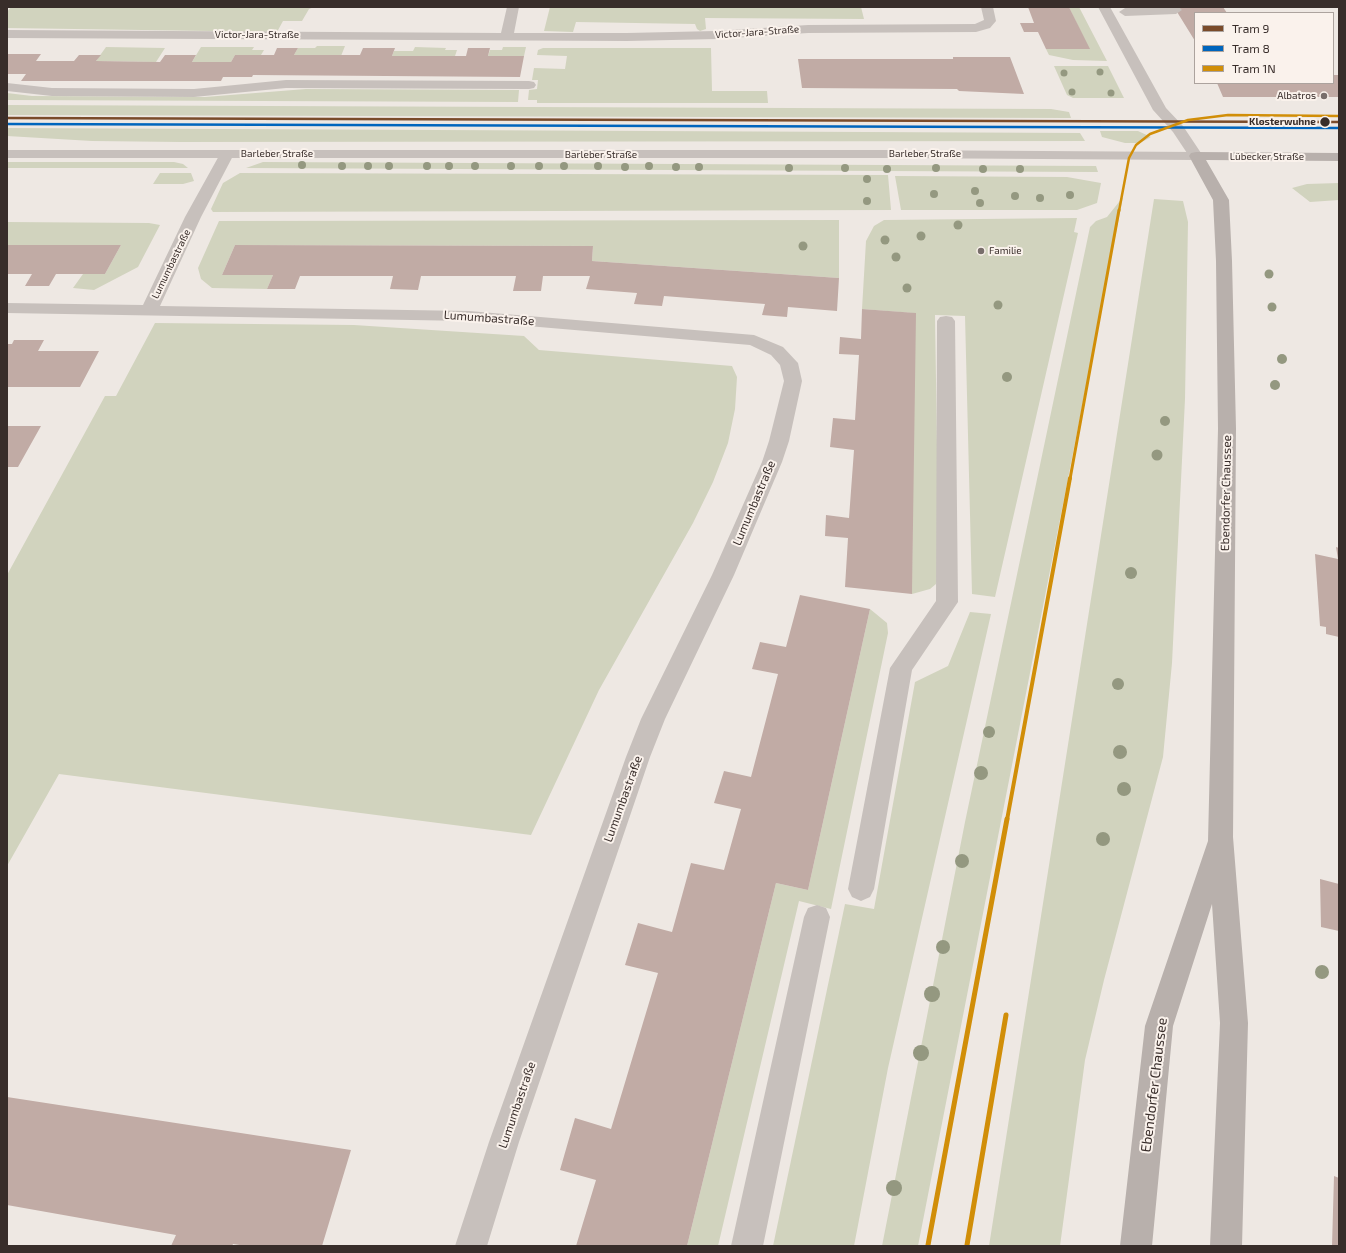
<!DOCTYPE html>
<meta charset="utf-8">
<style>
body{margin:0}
#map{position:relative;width:1346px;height:1253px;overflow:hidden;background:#eee8e3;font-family:"Exo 2",sans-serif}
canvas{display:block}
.frame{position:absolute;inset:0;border:8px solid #382d2a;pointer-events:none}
.legend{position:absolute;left:1194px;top:12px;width:140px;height:72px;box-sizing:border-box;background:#faf2ec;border:1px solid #aca39e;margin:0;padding:5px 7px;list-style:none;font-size:12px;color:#382d2a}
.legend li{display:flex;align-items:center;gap:8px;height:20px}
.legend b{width:20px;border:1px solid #aca39e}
</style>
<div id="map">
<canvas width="1346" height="1253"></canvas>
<div class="frame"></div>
<ul class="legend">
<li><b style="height:5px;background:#7a4b2a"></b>Tram 9</li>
<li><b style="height:5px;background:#0065bd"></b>Tram 8</li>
<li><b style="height:5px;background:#d18e08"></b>Tram 1N</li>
</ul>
</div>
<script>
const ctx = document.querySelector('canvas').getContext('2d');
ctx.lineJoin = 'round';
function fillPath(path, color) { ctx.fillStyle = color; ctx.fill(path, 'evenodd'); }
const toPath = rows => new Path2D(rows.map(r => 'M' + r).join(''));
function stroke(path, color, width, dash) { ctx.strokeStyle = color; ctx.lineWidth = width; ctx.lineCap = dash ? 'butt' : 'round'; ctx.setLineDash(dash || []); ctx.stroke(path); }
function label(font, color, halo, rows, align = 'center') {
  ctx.font = font + ' "Exo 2",sans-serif'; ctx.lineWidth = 4; ctx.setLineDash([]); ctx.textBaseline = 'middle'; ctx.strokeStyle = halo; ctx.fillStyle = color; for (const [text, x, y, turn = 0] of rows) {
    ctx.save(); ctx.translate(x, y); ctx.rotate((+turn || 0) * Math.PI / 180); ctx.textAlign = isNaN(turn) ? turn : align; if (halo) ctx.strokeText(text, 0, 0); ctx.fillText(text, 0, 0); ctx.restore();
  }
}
fillPath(toPath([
 [11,7,314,7,309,9,302,21,283,21,277,32,7,28,7,12],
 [550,7,861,7,864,19,705,18,706,29,700,31,697,29,695,24,576,22,573,32,544,31],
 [1069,7,1079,7,1107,61,1073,60,1049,55,1046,49,1089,49],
 [317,46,345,46,341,56,294,55,298,48,315,48],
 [106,47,165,48,156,62,96,61],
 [201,47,254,47,252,50,264,50,261,55,235,55,231,62,192,62],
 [415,47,446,48,445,50,457,50,455,56,392,56,394,51,413,51],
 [503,47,526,47,524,56,488,56,490,50,502,50],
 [543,48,711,48,712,91,767,91,768,103,537,103,537,100,528,100,529,90,537,89,538,80,532,80,534,68,565,69,567,56,537,55,538,50],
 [1054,66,1108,66,1124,98,1073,98,1067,95],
 [306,89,519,90,518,102,7,100,7,93,32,96,205,97],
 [7,105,1051,109,1069,112,1071,118,7,115],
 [7,128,1080,133,1085,141,180,142,92,141,7,136],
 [1100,131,1138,131,1151,137,1140,143,1125,143,1102,137],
 [7,162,174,162,183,164,188,168,7,168],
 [263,162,1096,166,1098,172,246,168],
 [160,173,191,173,194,181,183,184,153,184],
 [240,173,888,175,891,210,213,212,211,209,223,183],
 [895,176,1067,177,1101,183,1097,203,1077,210,901,210],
 [1339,183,1339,200,1310,202,1292,188,1307,184],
 [1123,197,918,1246,882,1246,965,822,1090,227,1096,221,1107,217],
 [1154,199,1183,201,1188,222,1185,399,1172,663,1163,757,1104,980,1085,1060,1060,1246,989,1246],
 [1077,218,1074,232,1078,233,995,597,972,594,965,316,935,315,939,575,936,584,930,589,912,594,913,313,862,309,866,241,874,226,884,220],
 [839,220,839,278,592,261,593,246,235,245,222,275,273,275,267,289,212,288,201,279,198,268,219,221],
 [7,222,149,223,160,225,138,267,94,290,73,288,83,274,105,274,121,245,7,245],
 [155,323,354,325,524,336,539,350,732,366,737,377,735,409,728,443,713,482,693,523,599,690,531,835,59,774,7,866,7,575,105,396,116,396],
 [870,609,887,623,888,633,831,909,799,901,718,1246,687,1246,776,883,808,890],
 [970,612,991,614,888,1068,854,1246,773,1246,845,904,874,909,915,682,948,666]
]), '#d1d3be');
fillPath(toPath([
 [1028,7,1069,7,1090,49,1046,49,1038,32,1024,32,1020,23,1034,23],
 [1174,7,1223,7,1227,13,1195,13,1195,41],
 [277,48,298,48,294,55,360,55,363,48,395,48,392,56,466,56,468,48,490,48,488,56,524,56,520,77,253,75,252,77,223,77,221,81,21,81,26,74,7,74,7,54,41,54,36,61,74,61,79,55,101,55,96,61,160,62,165,55,196,55,192,62,231,62,235,55,274,55],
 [953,57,1010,57,1024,94,959,91,957,89,802,88,798,59,953,59],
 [1333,75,1339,75,1339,97,1223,97,1217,83,1333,83],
 [7,245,121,245,105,274,56,274,49,286,25,286,32,274,7,274],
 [235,245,593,246,592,261,839,278,837,311,788,307,787,317,762,315,765,304,664,296,662,306,634,304,637,293,586,289,590,276,543,276,541,291,513,291,516,276,421,276,418,290,390,289,393,276,300,276,295,289,267,289,273,275,222,275],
 [862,309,916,313,912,594,845,587,848,538,825,536,826,515,849,518,854,450,830,447,833,418,855,420,859,355,839,354,840,337,861,339],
 [14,340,44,340,38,351,99,351,80,387,7,387,7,344,12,344],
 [7,426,41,426,18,467,7,467],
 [1336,547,1339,548,1339,637,1326,634,1326,627,1320,626,1315,554,1338,559],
 [800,595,870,609,808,890,776,883,687,1246,576,1246,596,1180,560,1170,575,1118,611,1129,658,973,625,965,638,923,672,932,691,863,724,870,741,809,714,803,724,771,751,777,778,674,752,669,760,642,786,647],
 [1320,879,1339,884,1339,931,1321,927],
 [7,1097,351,1150,322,1246,246,1246,233,1244,232,1246,171,1246,176,1235,7,1205],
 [1334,1176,1339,1178,1339,1246,1332,1246]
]), '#c1aba5');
fillPath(toPath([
 [1158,7,1179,7,1182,10,1176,14,1125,16,1119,12,1125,8,1158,7],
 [286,80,529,81,534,82,536,85,534,88,529,89,286,88,194,97,52,96,7,91,7,83,52,88,194,89,286,80],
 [946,316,952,317,955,321,958,602,912,670,874,889,870,897,861,901,852,897,848,889,890,668,936,601,937,321,940,317,946,316],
 [817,905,826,908,830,917,763,1246,731,1246,804,917,808,908,817,905]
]), '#c7c0bc');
fillPath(toPath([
 [507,7,519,7,514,33,627,33,716,31,808,25,975,24,984,20,981,7,993,7,996,21,990,28,976,32,808,33,716,39,627,41,7,38,7,30,501,33,507,7],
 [1098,7,1110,7,1166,108,1183,126,1203,156,1201,159,1191,159,1173,132,1153,110,1098,7],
 [227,150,232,151,234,154,201,217,160,306,469,311,754,335,783,347,798,363,802,381,789,441,782,462,734,575,665,719,650,757,519,1142,487,1246,455,1246,489,1142,626,757,641,719,712,575,762,462,769,441,784,381,780,365,771,355,750,345,469,321,7,313,7,303,143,305,185,217,220,154,222,151,227,150]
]), '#c7c0bc');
fillPath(toPath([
 [7,150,889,150,1196,152,1201,153,1203,156,1201,159,1196,160,889,158,7,158,7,150]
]), '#c7c0bc');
fillPath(toPath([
 [1196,152,1339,153,1339,161,1206,160,1229,200,1232,261,1236,429,1233,837,1248,1023,1242,1246,1210,1246,1220,1023,1212,904,1173,1026,1152,1246,1120,1246,1145,1026,1208,841,1218,429,1216,261,1213,200,1189,156,1191,153,1196,152]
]), '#b8b0ac');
stroke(toPath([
 [7,118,1339,122]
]), '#7a4b2a', 2.5);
stroke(toPath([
 [7,124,1339,128]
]), '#0065bd', 2.5);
stroke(toPath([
 [1119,211,1129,158,1136,145,1150,134,1188,120,1228,115,1339,116]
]), '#d18e08', 2.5);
stroke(toPath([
 [1070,479,1119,210]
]), '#d18e08', 3);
stroke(toPath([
 [1007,820,1070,478]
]), '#d18e08', 4);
stroke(toPath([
 [928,1245,1007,819],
 [967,1245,1006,1015]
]), '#d18e08', 5);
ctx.fillStyle = '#949880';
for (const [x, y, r] of [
 [1100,72,3.5],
 [1064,73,3.5],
 [1072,92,3.5],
 [1111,93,3.5],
 [302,165,4],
 [342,166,4],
 [368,166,4],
 [389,166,4],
 [427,166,4],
 [449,166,4],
 [475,166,4],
 [511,166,4],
 [539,166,4],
 [564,166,4],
 [598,166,4],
 [649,166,4],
 [625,167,4],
 [676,167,4],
 [699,167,4],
 [789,168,4],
 [845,168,4],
 [936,168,4],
 [887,169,4],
 [983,169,4],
 [1020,169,4],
 [867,179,4],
 [975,191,4],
 [934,194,4],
 [1070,195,4],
 [1015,196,4],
 [1040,198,4],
 [867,201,4],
 [980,203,4],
 [958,225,4.5],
 [921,236,4.5],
 [885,240,4.5],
 [803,246,4.5],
 [896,257,4.5],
 [1269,274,4.5],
 [907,288,4.5],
 [998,305,4.5],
 [1272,307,4.5],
 [1282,359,5],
 [1007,377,5],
 [1275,385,5],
 [1165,421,5],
 [1157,455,5.5],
 [1131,573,6],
 [1118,684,6],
 [989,732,6],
 [1120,752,7],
 [981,773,7],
 [1124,789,7],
 [1103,839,7],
 [962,861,7],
 [943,947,7],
 [1322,972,7],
 [932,994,8],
 [921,1053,8],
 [894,1188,8]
]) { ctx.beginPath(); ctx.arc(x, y, r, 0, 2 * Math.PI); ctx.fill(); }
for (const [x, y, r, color] of [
 [1324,96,4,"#786e6b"],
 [1325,122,5.5,"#382d2a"],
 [981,251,4,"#786e6b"]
]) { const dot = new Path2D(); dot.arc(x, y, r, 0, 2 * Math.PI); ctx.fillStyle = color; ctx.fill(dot); stroke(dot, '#faf2ec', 1.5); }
label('10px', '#382d2a', '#faf2ec', [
 ["Victor-Jara-Straße",757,32,-4],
 ["Victor-Jara-Straße",257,35],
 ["Barleber Straße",277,154],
 ["Barleber Straße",925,154],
 ["Barleber Straße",601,155],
 ["Lübecker Straße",1267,157],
 ["Lumumbastraße",171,264,-64]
]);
label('10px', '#382d2a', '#faf2ec', [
 ["Albatros",1316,96],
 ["Familie",989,251,"left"]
], 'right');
label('bold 10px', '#382d2a', '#faf2ec', [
 ["Klosterwuhne",1316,122]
], 'right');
label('12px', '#382d2a', '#faf2ec', [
 ["Lumumbastraße",489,318,4],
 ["Ebendorfer Chaussee",1226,493,-89],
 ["Lumumbastraße",754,503,-67],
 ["Lumumbastraße",623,799,-70],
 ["Lumumbastraße",517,1105,-71]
]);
label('14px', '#382d2a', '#faf2ec', [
 ["Ebendorfer Chaussee",1154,1085,-83]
]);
</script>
